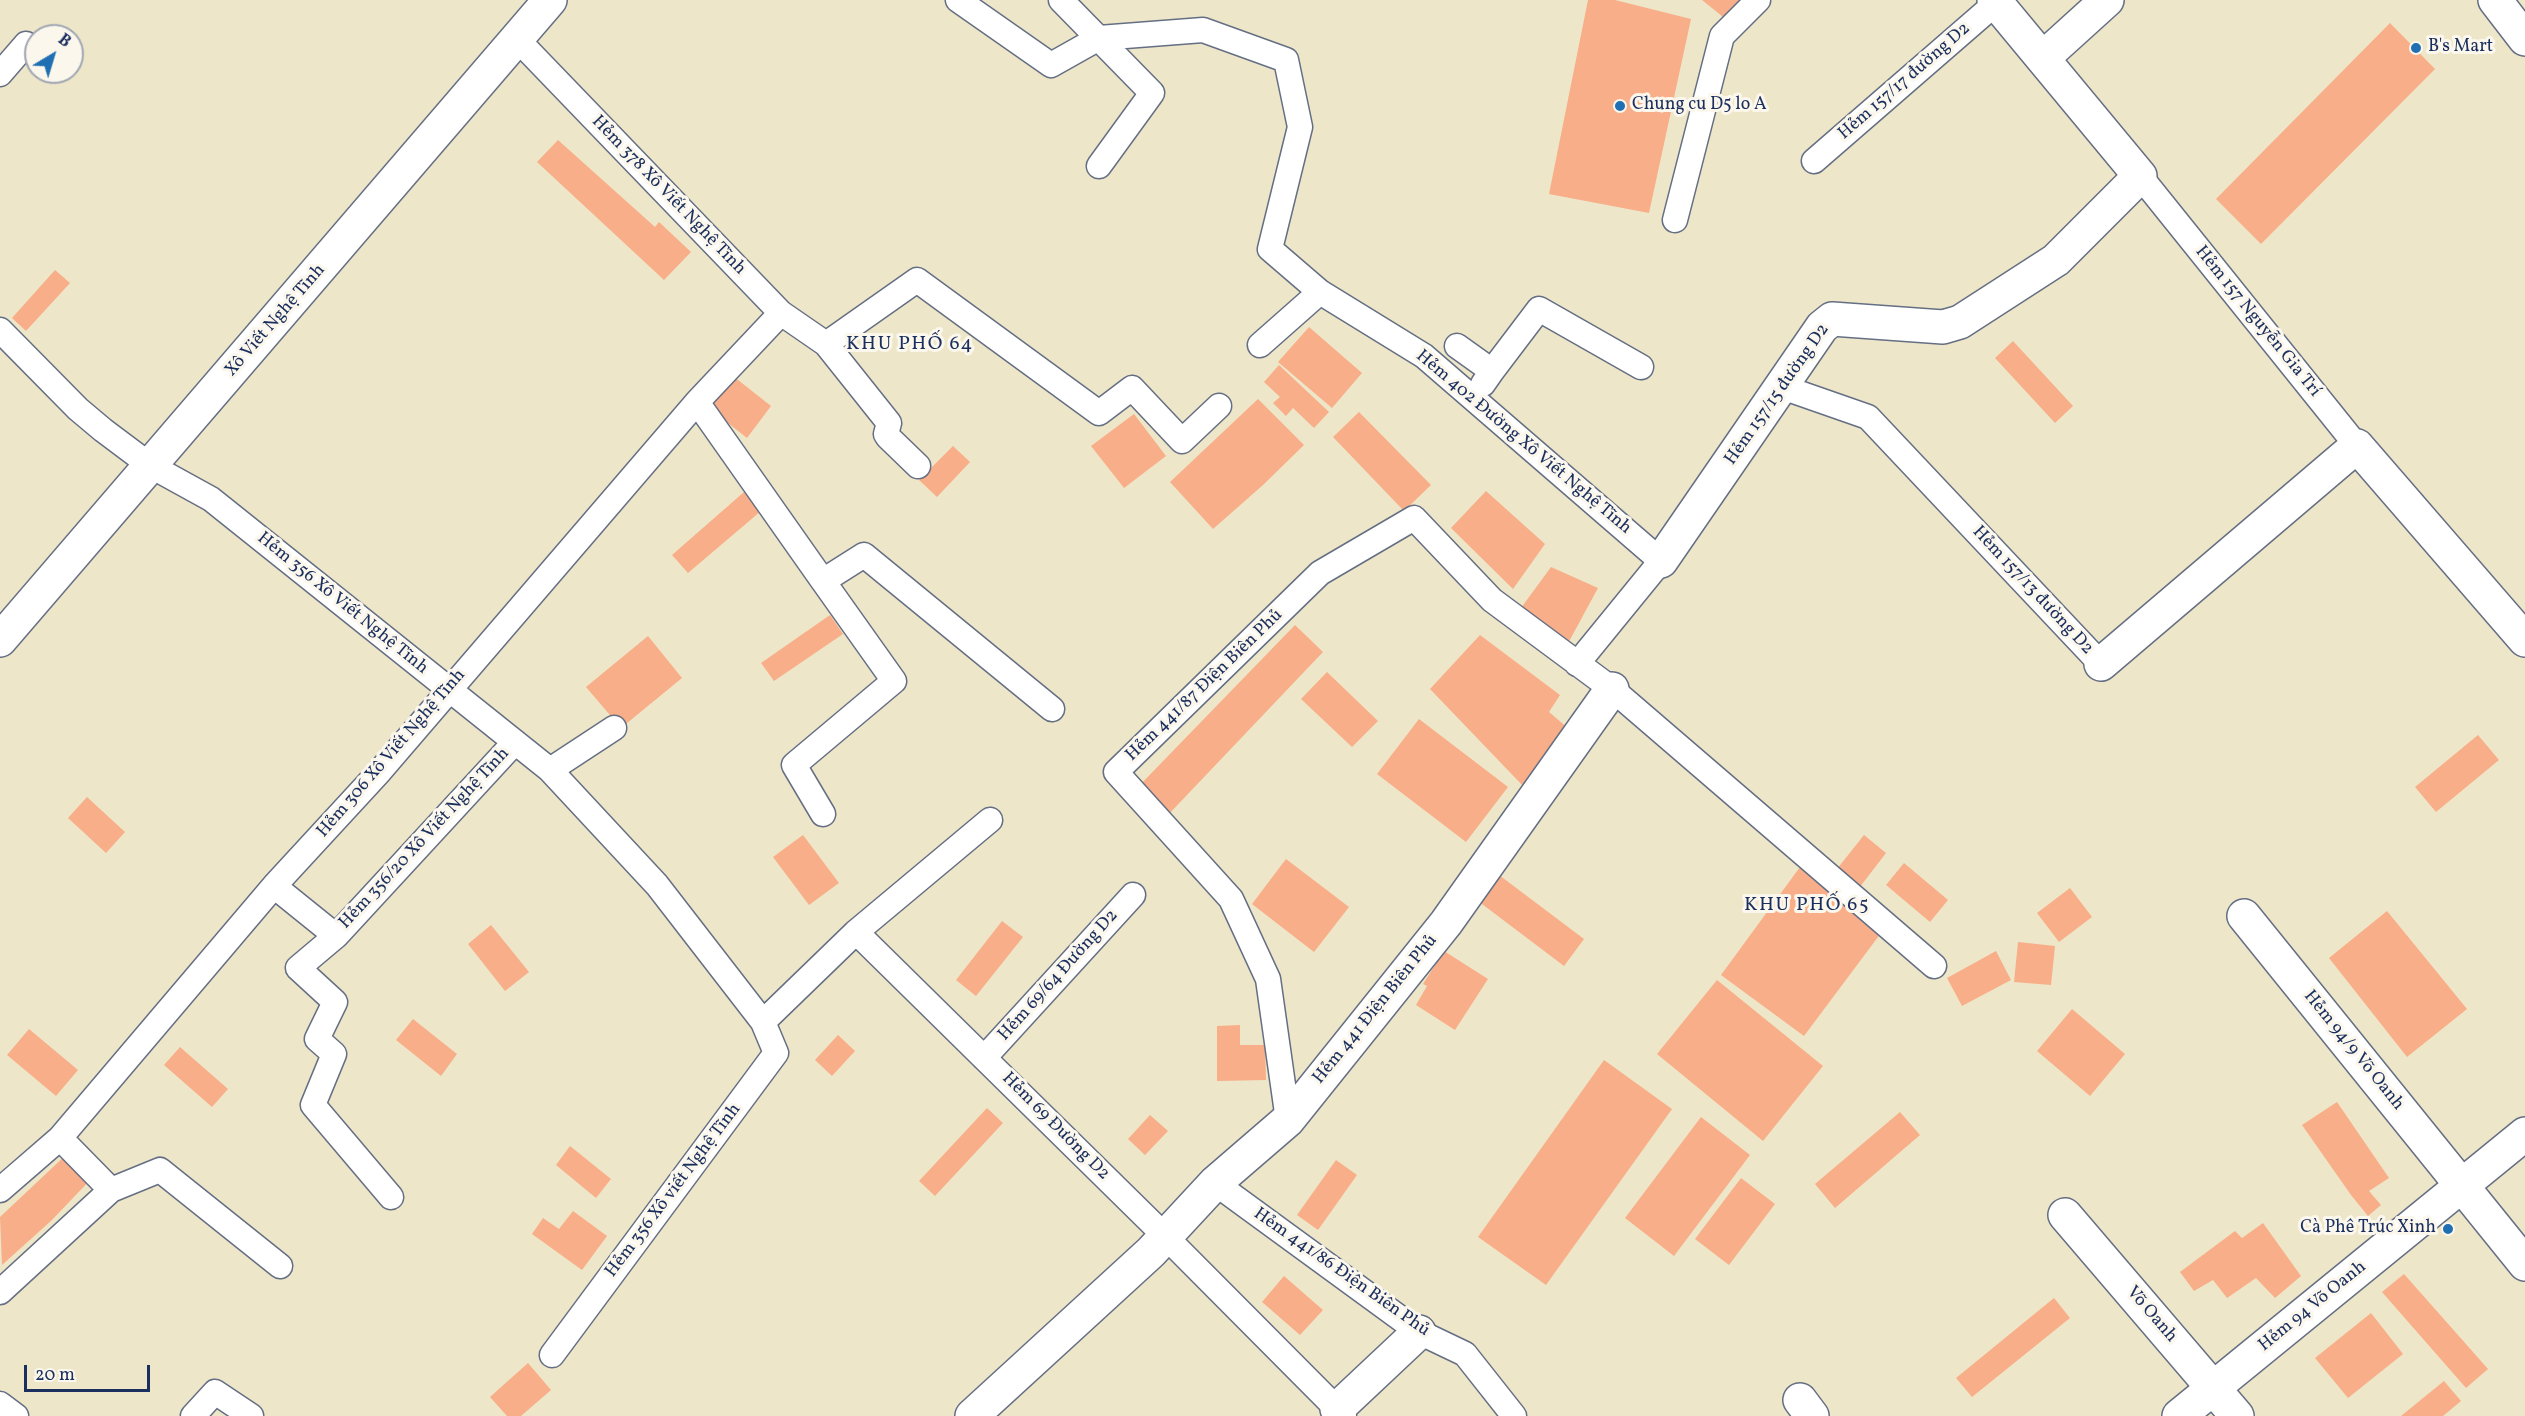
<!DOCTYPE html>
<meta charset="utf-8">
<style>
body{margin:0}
#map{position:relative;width:2525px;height:1416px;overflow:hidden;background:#eee6c9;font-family:Vollkorn,serif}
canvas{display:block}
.north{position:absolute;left:24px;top:24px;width:60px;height:60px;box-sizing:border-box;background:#fbf7ec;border:2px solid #a1a7b3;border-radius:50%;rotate:38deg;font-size:16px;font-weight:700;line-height:24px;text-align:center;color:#1b2f5e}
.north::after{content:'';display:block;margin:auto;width:21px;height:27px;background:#1f6fb2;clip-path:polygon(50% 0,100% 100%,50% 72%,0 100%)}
.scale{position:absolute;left:24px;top:1365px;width:126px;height:27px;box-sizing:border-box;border:3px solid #1b2f5e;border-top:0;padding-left:8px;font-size:18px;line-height:21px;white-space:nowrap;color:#1b2f5e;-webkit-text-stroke:4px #fbf7ec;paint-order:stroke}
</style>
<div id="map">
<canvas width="2525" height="1416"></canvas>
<div class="north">B</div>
<div class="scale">20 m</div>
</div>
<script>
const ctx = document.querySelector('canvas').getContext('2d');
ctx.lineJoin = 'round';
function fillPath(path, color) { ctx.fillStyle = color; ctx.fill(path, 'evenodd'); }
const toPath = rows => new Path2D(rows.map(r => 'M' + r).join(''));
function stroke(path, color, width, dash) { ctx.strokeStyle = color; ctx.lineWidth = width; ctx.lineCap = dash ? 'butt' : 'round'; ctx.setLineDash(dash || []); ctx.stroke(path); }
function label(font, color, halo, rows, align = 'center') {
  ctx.font = font + ' Vollkorn,serif'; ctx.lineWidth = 6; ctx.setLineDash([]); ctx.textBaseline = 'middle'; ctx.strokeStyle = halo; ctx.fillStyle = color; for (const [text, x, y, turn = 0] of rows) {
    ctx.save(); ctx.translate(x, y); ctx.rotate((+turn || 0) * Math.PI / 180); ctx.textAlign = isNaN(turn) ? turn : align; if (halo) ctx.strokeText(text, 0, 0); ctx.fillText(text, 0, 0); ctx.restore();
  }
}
fillPath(toPath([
 [1588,0,1615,0,1691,19,1649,213,1549,194],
 [1702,0,1745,0,1728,21],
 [2390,23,2435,69,2261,244,2216,199],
 [558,140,655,227,659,222,691,252,664,280,537,162],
 [55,270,70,283,26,331,12,318],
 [1309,327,1362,373,1332,408,1278,362],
 [2013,341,2073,406,2055,423,1995,358],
 [1279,365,1329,412,1314,428,1293,408,1286,416,1273,403,1280,397,1264,382],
 [733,376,771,406,747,438,709,408],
 [1258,399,1304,445,1263,485,1213,529,1170,482],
 [1359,412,1431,485,1404,511,1333,437],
 [1134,414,1166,456,1124,488,1091,446],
 [953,446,970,462,937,497,919,480],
 [1486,491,1545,544,1513,589,1451,528],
 [744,492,761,511,688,573,672,555],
 [1551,567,1598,588,1566,647,1521,608],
 [830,615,843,634,774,681,761,663],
 [1295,625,1323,652,1167,816,1137,788],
 [1480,635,1560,695,1549,712,1569,729,1524,787,1430,689],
 [648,636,682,678,621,728,586,687],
 [1327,672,1378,721,1352,747,1301,699],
 [1419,719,1508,787,1466,842,1377,774],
 [2478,735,2499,760,2436,812,2415,787],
 [87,797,125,832,106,853,68,818],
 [803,835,839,883,809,905,773,857],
 [1864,835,1886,853,1856,892,1833,874],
 [1286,859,1349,907,1314,952,1252,904],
 [1904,863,1948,900,1930,922,1886,885],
 [1800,867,1884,929,1804,1036,1721,975],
 [1499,875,1584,939,1564,966,1478,901],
 [2070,888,2092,917,2059,942,2037,913],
 [2387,911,2467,1009,2407,1057,2329,958],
 [1002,921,1023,937,976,996,956,980],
 [491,925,529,972,505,991,468,944],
 [2018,942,2055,946,2051,985,2014,982],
 [1444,951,1488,979,1455,1030,1416,1005,1427,986,1423,984],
 [1996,951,2011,980,1962,1006,1947,978],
 [1717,980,1823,1066,1763,1141,1657,1054],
 [2072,1009,2125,1054,2090,1096,2037,1051],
 [413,1019,457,1054,441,1076,396,1040],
 [1240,1025,1240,1045,1265,1045,1266,1080,1217,1081,1217,1026],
 [29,1029,78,1070,56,1096,7,1055],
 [838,1035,855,1051,832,1076,815,1060],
 [180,1047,228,1089,212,1107,164,1065],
 [1604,1060,1672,1109,1546,1285,1478,1237],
 [2337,1102,2389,1178,2369,1191,2381,1205,2368,1216,2351,1195,2302,1125],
 [987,1108,1003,1123,935,1196,919,1181],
 [1900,1112,1920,1135,1835,1208,1815,1184],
 [1150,1115,1168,1131,1145,1155,1128,1139],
 [1701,1117,1750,1155,1674,1256,1625,1218],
 [570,1146,611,1179,596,1198,556,1165],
 [68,1153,92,1178,52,1220,2,1265,0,1217],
 [1336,1160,1357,1175,1318,1230,1297,1215],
 [1741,1178,1775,1204,1729,1265,1695,1239],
 [573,1211,607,1236,582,1270,532,1234,543,1218,559,1229],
 [2263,1223,2301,1276,2275,1298,2256,1278,2227,1298,2213,1280,2194,1291,2180,1272,2235,1231,2242,1238],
 [2404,1274,2488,1369,2466,1388,2382,1292],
 [1284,1276,1323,1310,1300,1335,1262,1302],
 [2054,1298,2070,1318,1972,1397,1956,1378],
 [2371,1313,2403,1354,2348,1398,2315,1358],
 [528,1363,551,1390,521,1416,507,1416,490,1397],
 [2444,1381,2461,1401,2443,1416,2401,1416]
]), '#f8ae88');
const lane = toPath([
 [958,0,1051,65,1099,38,1203,30,1286,60,1300,127,1270,249,1320,292],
 [1061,0,1152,93,1099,166],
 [517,39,781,313,826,344,917,280,1099,413,1132,388,1182,441,1219,406],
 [0,74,26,44],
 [1814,161,1996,3],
 [2140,176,2357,446],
 [1675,220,1722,36,1758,0],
 [0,330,78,409,103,430,151,466,211,499,550,770,657,885,763,1022,776,1053,552,1355],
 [826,344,889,423,886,434,888,437,918,466],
 [1260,345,1320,292,1424,356,1661,561,1577,664],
 [1457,346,1492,371,1483,384],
 [1492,371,1539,309,1641,367],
 [1782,387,1868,417,2101,664],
 [697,402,823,581,864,555,1052,709],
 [823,581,894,681,794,765,823,814],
 [550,770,614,728],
 [274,886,336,936,298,968,335,1002,317,1039,334,1054,313,1105,391,1197],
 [856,932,1166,1237,1344,1416],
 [336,936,515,742],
 [763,1022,856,932,990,820],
 [984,1058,1133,895],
 [1288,1120,1268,979,1231,899,1116,772,1320,573,1414,518,1492,600,1612,689,1934,966],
 [60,1138,111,1190,160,1170,280,1266],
 [1215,1183,1419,1332,1465,1354,1514,1416],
 [0,1190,60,1138,274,886,380,771,697,402,781,313],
 [0,1292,111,1190],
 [0,1404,16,1416],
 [193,1416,215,1392,251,1416]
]);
const street = toPath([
 [2043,58,2107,0],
 [1661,561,1822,327,1832,319,1943,327,1960,322,2056,260,2140,176,1994,0],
 [2101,664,2357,446,2525,640],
 [2244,916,2525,1264],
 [1800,1400,1812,1416],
 [1337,1409,1419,1332],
 [972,1416,1151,1252,1215,1183,1288,1120,1446,923,1612,689],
 [2179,1416,2525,1134]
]);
const secondary = toPath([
 [2495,0,2525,39],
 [2065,1215,2237,1416]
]);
const primary = toPath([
 [0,640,550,0]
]);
stroke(lane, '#656f83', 27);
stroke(street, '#656f83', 36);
stroke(secondary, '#656f83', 36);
stroke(primary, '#656f83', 36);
stroke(lane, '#fff', 24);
stroke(street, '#fff', 33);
stroke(secondary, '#fff', 33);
stroke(primary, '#fff', 33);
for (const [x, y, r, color] of [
 [2416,48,6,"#1f6fb2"],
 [1620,106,6,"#1f6fb2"],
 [2448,1229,6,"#1f6fb2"]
]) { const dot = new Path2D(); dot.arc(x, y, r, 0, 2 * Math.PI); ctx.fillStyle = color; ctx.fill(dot); stroke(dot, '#fbf7ec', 2); }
label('18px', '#1b2f5e', '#fbf7ec', [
 ["B's Mart",2428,48],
 ["Chung cu D5 lo A",1632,106],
 ["Cà Phê Trúc Xinh",2436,1229,"right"]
], 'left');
label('18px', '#1b2f5e', '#fbf7ec', [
 ["Hẻm 157/17 đường D2",1905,82,-41],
 ["Hẻm 378 Xô Viết Nghệ Tĩnh",668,196,46],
 ["Xô Viết Nghệ Tĩnh",276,321,-49],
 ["Hẻm 157 Nguyễn Gia Trí",2257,322,51],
 ["Hẻm 157/15 đường D2",1778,395,-55],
 ["Hẻm 402 Đường Xô Viết Nghệ Tĩnh",1523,443,40],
 ["Hẻm 157/13 đường D2",2032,591,47],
 ["Hẻm 356 Xô Viết Nghệ Tĩnh",342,604,39],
 ["Hẻm 441/87 Điện Biên Phủ",1205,686,-44],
 ["Hẻm 306 Xô Viết Nghệ Tĩnh",392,754,-49],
 ["Hẻm 356/20 Xô Viết Nghệ Tĩnh",425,839,-47],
 ["Hẻm 69/64 Đường D2",1059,976,-48],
 ["Hẻm 441 Điện Biên Phủ",1376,1010,-51],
 ["Hẻm 94/9 Võ Oanh",2353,1051,51],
 ["Hẻm 69 Đường D2",1055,1127,45],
 ["Hẻm 356 Xô viết Nghệ Tĩnh",674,1191,-53],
 ["Hẻm 441/86 Điện Biên Phủ",1341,1273,35],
 ["Hẻm 94 Võ Oanh",2313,1307,-39],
 ["Võ Oanh",2151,1315,49]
]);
ctx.letterSpacing = '1.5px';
label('20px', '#1b2f5e', '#fbf7ec', [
 ["KHU PHỐ 64",910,345],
 ["KHU PHỐ 65",1807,906]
]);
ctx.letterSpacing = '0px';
</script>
